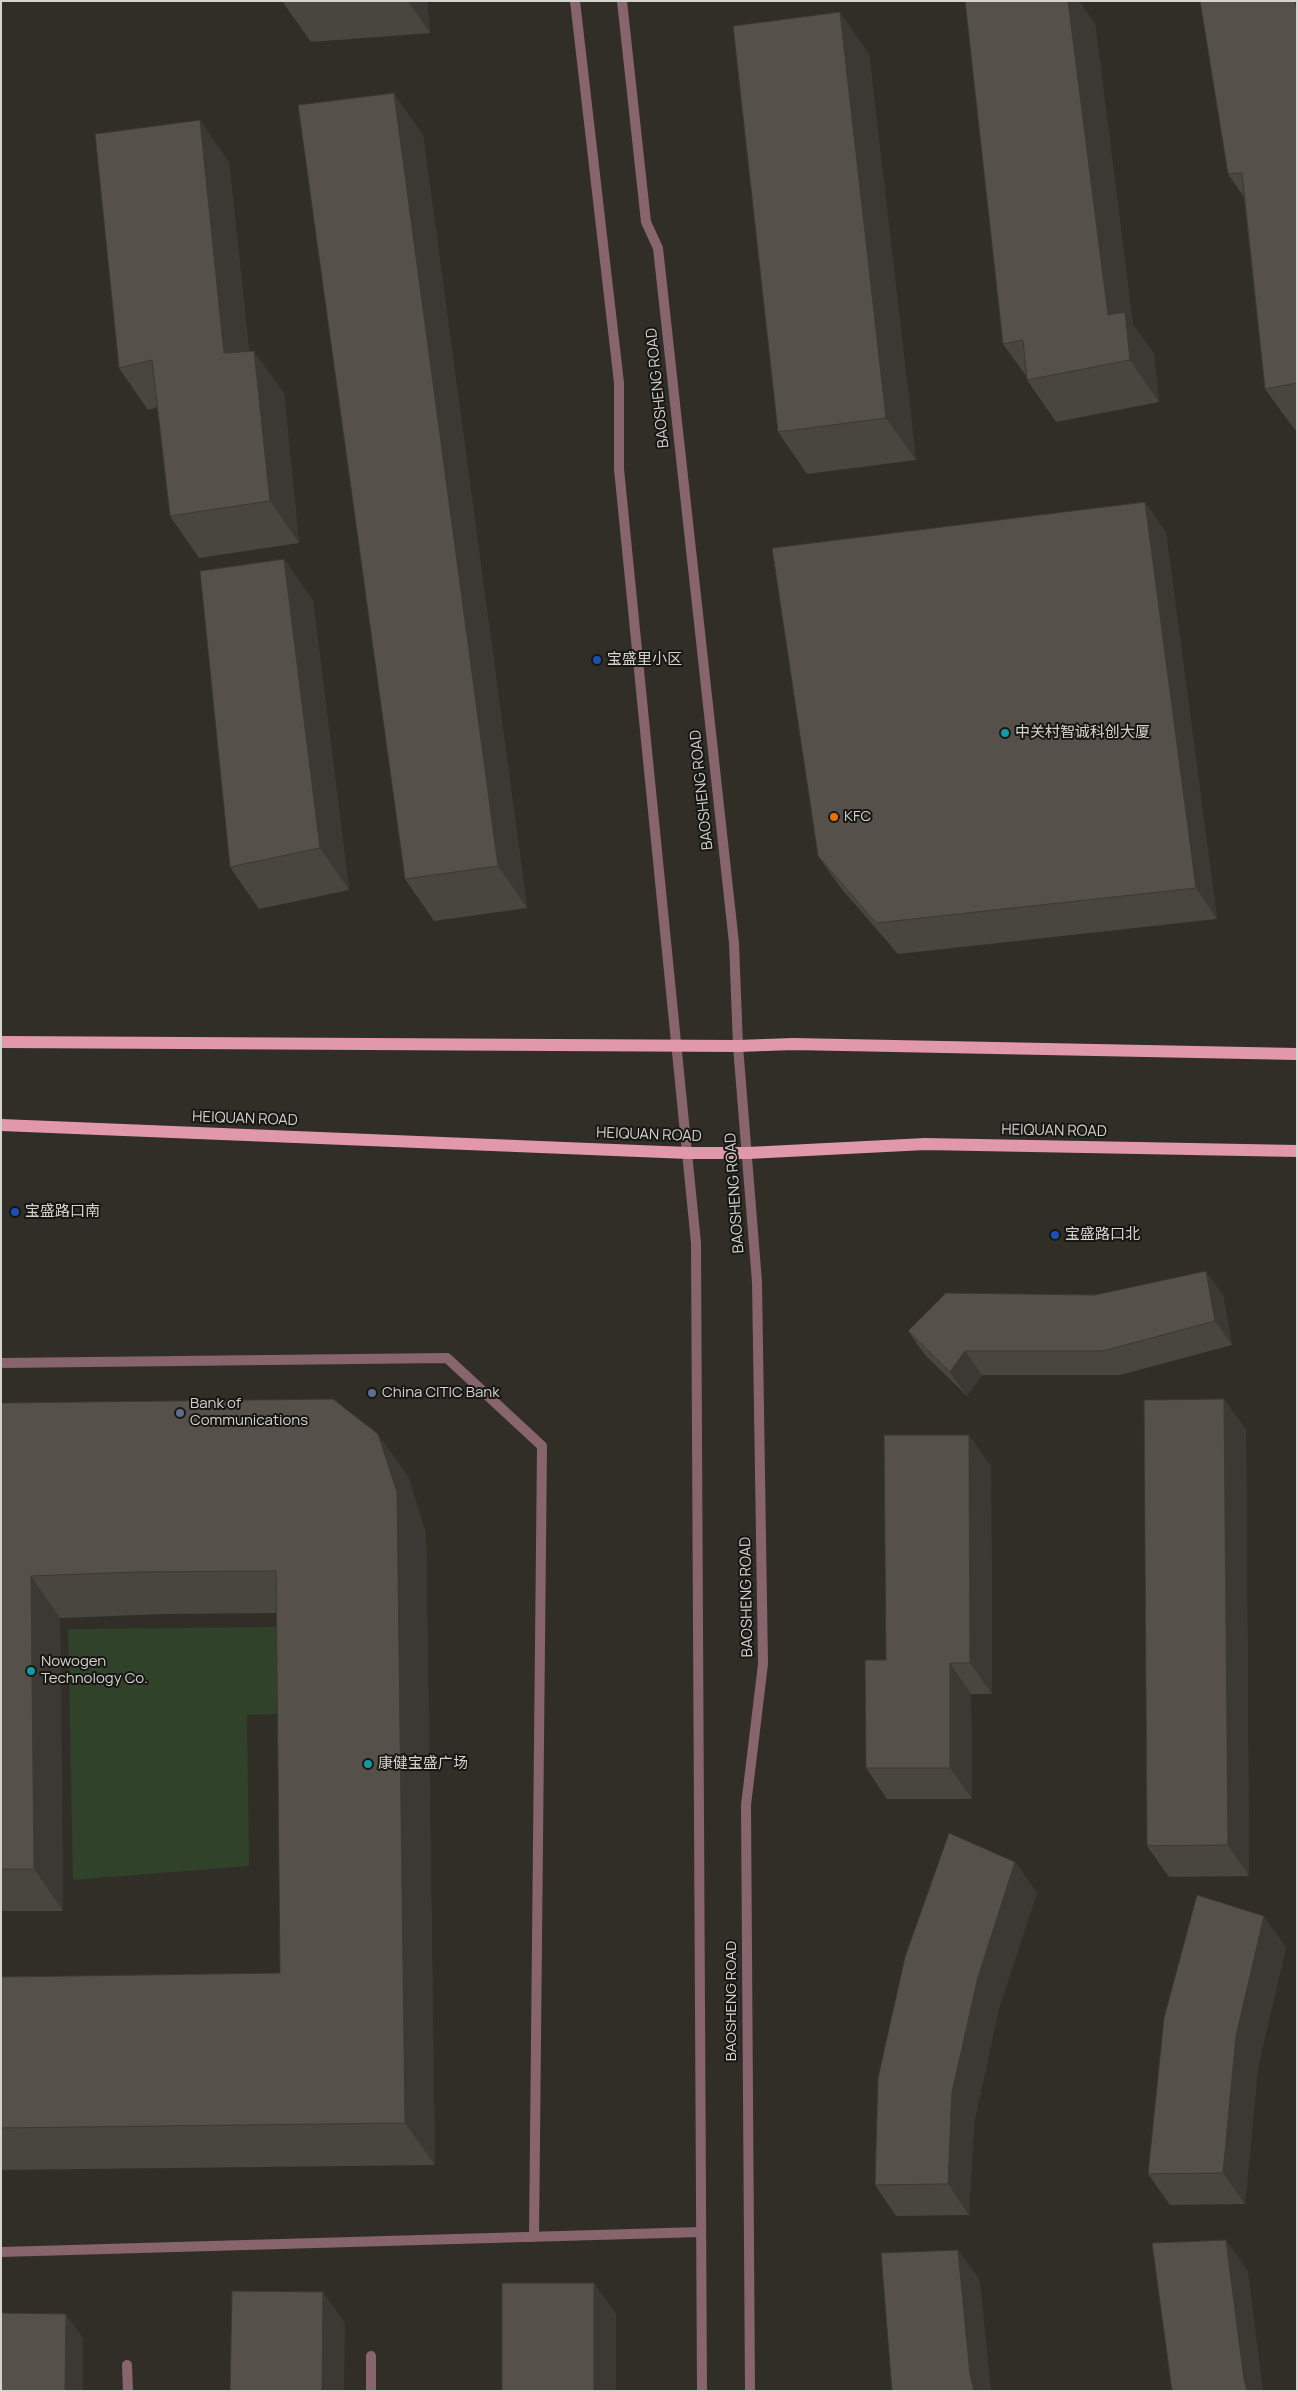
<!DOCTYPE html>
<meta charset="utf-8">
<style>
body{margin:0}
#map{position:relative;width:1298px;height:2392px;overflow:hidden;background:#302e27;font-family:Manrope,sans-serif}
canvas{display:block}
.frame{position:absolute;inset:0;border:2px solid #d4d4cf;pointer-events:none}
</style>
<div id="map">
<canvas width="1298" height="2392"></canvas>
<div class="frame"></div>
</div>
<script>
const ctx = document.querySelector('canvas').getContext('2d');
ctx.lineJoin = 'round';
function fillPath(path, color) { ctx.fillStyle = color; ctx.fill(path, 'evenodd'); }
const toPath = rows => new Path2D(rows.map(r => 'M' + r).join(''));
function stroke(path, color, width, dash) { ctx.strokeStyle = color; ctx.lineWidth = width; ctx.lineCap = dash ? 'butt' : 'round'; ctx.setLineDash(dash || []); ctx.stroke(path); }
function label(font, color, halo, rows, align = 'center') {
  ctx.font = font + ' Manrope,"Noto Sans SC",sans-serif'; ctx.lineWidth = 4; ctx.setLineDash([]); ctx.textBaseline = 'middle'; ctx.strokeStyle = halo; ctx.fillStyle = color; for (const [text, x, y, turn = 0] of rows) {
    ctx.save(); ctx.translate(x, y); ctx.rotate((+turn || 0) * Math.PI / 180); ctx.textAlign = isNaN(turn) ? turn : align; if (halo) ctx.strokeText(text, 0, 0); ctx.fillText(text, 0, 0); ctx.restore();
  }
}
fillPath(toPath([
 [278,1627,279,1714,247,1715,249,1866,73,1880,68,1629]
]), '#31422a');
stroke(toPath([
 [1,1363,447,1358,542,1446,534,2237],
 [1,2252,701,2232],
 [371,2356,371,2391],
 [127,2365,128,2391]
]), '#88646d', 10);
stroke(toPath([
 [575,1,619,383,619,469,696,1243,702,2391],
 [622,1,646,222,658,248,734,943,738,1046,757,1282,763,1664,746,1805,750,2391]
]), '#88646d', 10);
stroke(toPath([
 [1,1042,738,1046,793,1044,1297,1054],
 [1,1125,688,1153,748,1153,925,1144,1297,1151]
]), '#e198ab', 12);
fillPath(toPath([
 [282,1,427,1,430,33,311,42],
 [965,1,1079,1,1095,24,1133,325,1154,354,1159,402,1056,422,1027,380,1026,376,1003,344],
 [1297,1,1297,430,1295,430,1265,389,1244,197,1228,174],
 [869,54,916,460,807,474,778,432],
 [423,135,527,908,434,921,405,879],
 [229,162,249,351,284,393,299,543,199,558,170,516,158,407,148,410,119,368],
 [1145,502,1166,533,1217,919,898,954,840,887,818,856],
 [284,559,313,601,349,890,259,909,230,867],
 [1095,1295,1223,1295,1232,1345,1120,1375,982,1375,967,1396,925,1355,908,1331],
 [1224,1399,1246,1430,1249,1876,1169,1877,1147,1846],
 [1,1403,408,1476,426,1534,435,2165,1,2170,1,1977,280,1973,277,1613,166,1614,60,1618,63,1911,1,1911],
 [991,1466,992,1694,971,1694,972,1799,887,1799,866,1768,886,1660],
 [1015,1862,1037,1893,999,2008,974,2123,969,2215,896,2216,875,2185],
 [1286,1947,1258,2067,1245,2204,1170,2205,1148,2174]
]), '#49453f');
fillPath(toPath([
 [408,1,427,1,430,33],
 [1068,1,1079,1,1095,24,1133,325,1154,354,1159,402,1130,360,1108,315],
 [840,12,869,54,916,460,886,418],
 [394,93,423,135,527,908,498,866],
 [200,120,229,162,253,395,224,353],
 [254,351,284,393,299,543,270,501],
 [1145,502,1166,533,1217,919,1196,888],
 [284,559,313,601,349,890,320,848],
 [1206,1271,1223,1295,1232,1345,1215,1321],
 [965,1351,982,1375,967,1396,950,1372],
 [1224,1399,1246,1430,1249,1876,1228,1845],
 [378,1434,408,1476,426,1534,435,2165,405,2123],
 [969,1435,991,1466,992,1694,970,1663],
 [31,1576,60,1618,63,1911,34,1869],
 [950,1663,971,1694,972,1799,950,1768],
 [1015,1862,1037,1893,999,2008,974,2123,969,2215,948,2184,952,2092,978,1977],
 [1264,1916,1286,1947,1258,2067,1245,2204,1223,2173,1236,2036],
 [1226,2240,1248,2271,1263,2391,1247,2391,1244,2379],
 [958,2250,980,2280,991,2391,974,2391,970,2374],
 [594,2283,616,2314,616,2391,594,2391],
 [323,2292,345,2323,344,2391,322,2391],
 [66,2314,83,2338,83,2391,65,2391]
]), '#3c3833');
const building = toPath([
 [965,1,1068,1,1108,315,1125,312,1130,360,1027,380,1023,340,1003,344,965,1],
 [1200,1,1295,1,1297,10,1297,383,1265,389,1242,173,1228,174,1200,1],
 [840,12,886,418,778,432,733,26,840,12],
 [394,93,498,866,405,879,298,105,394,93],
 [200,120,224,353,254,351,270,501,170,516,152,360,119,368,95,134,200,120],
 [1145,502,1196,888,876,923,818,856,772,548,1145,502],
 [284,559,320,848,230,867,200,571,284,559],
 [1206,1271,1215,1321,1103,1351,965,1351,950,1372,908,1331,946,1293,1095,1295,1206,1271],
 [333,1399,378,1434,397,1492,405,2123,1,2128,1,1977,280,1973,276,1571,136,1572,31,1576,34,1869,1,1869,1,1403,333,1399],
 [1224,1399,1228,1845,1147,1846,1144,1400,1224,1399],
 [884,1435,969,1435,970,1663,950,1663,950,1768,866,1768,865,1660,886,1660,884,1435],
 [949,1833,1015,1862,978,1977,952,2092,948,2184,875,2185,878,2078,905,1957,949,1833],
 [1197,1895,1264,1916,1236,2036,1223,2173,1148,2174,1164,2018,1197,1895],
 [1226,2240,1244,2379,1247,2391,1172,2391,1152,2243,1226,2240],
 [958,2250,970,2374,974,2391,892,2391,881,2253,958,2250],
 [502,2283,594,2283,594,2391,502,2391,502,2283],
 [232,2291,323,2292,322,2391,230,2391,232,2291],
 [1,2313,66,2314,65,2391,1,2391,1,2313]
]);
fillPath(building, '#555049');
stroke(building, '#3c3833', 1);
for (const [x, y, r, color] of [
 [597,660,5,"#1a4fb4"],
 [1005,733,5,"#0f9aa8"],
 [834,817,5,"#e8710a"],
 [15,1212,5,"#1a4fb4"],
 [1055,1235,5,"#1a4fb4"],
 [372,1393,5,"#5c6f8a"],
 [180,1413,5,"#5c6f8a"],
 [31,1671,5,"#0f9aa8"],
 [368,1764,5,"#0f9aa8"]
]) { const dot = new Path2D(); dot.arc(x, y, r, 0, 2 * Math.PI); ctx.fillStyle = color; ctx.fill(dot); stroke(dot, '#171613', 2); }
label('15px', '#d4d4cf', '#171613', [
 ["BAOSHENG ROAD",658,388,-96],
 ["BAOSHENG ROAD",702,790,-96],
 ["HEIQUAN ROAD",245,1119,2],
 ["HEIQUAN ROAD",1054,1131,1],
 ["HEIQUAN ROAD",649,1135,2],
 ["BAOSHENG ROAD",735,1193,-94],
 ["BAOSHENG ROAD",747,1597,-91],
 ["BAOSHENG ROAD",732,2001,-90]
]);
label('15px', '#d4d4cf', '#171613', [
 ["宝盛里小区",607,660],
 ["中关村智诚科创大厦",1015,733],
 ["KFC",844,817],
 ["宝盛路口南",25,1212],
 ["宝盛路口北",1065,1235],
 ["China CITIC Bank",382,1393],
 ["Bank of",190,1404],
 ["Communications",190,1421],
 ["Nowogen",41,1662],
 ["Technology Co.",41,1679],
 ["康健宝盛广场",378,1764]
], 'left');
</script>
